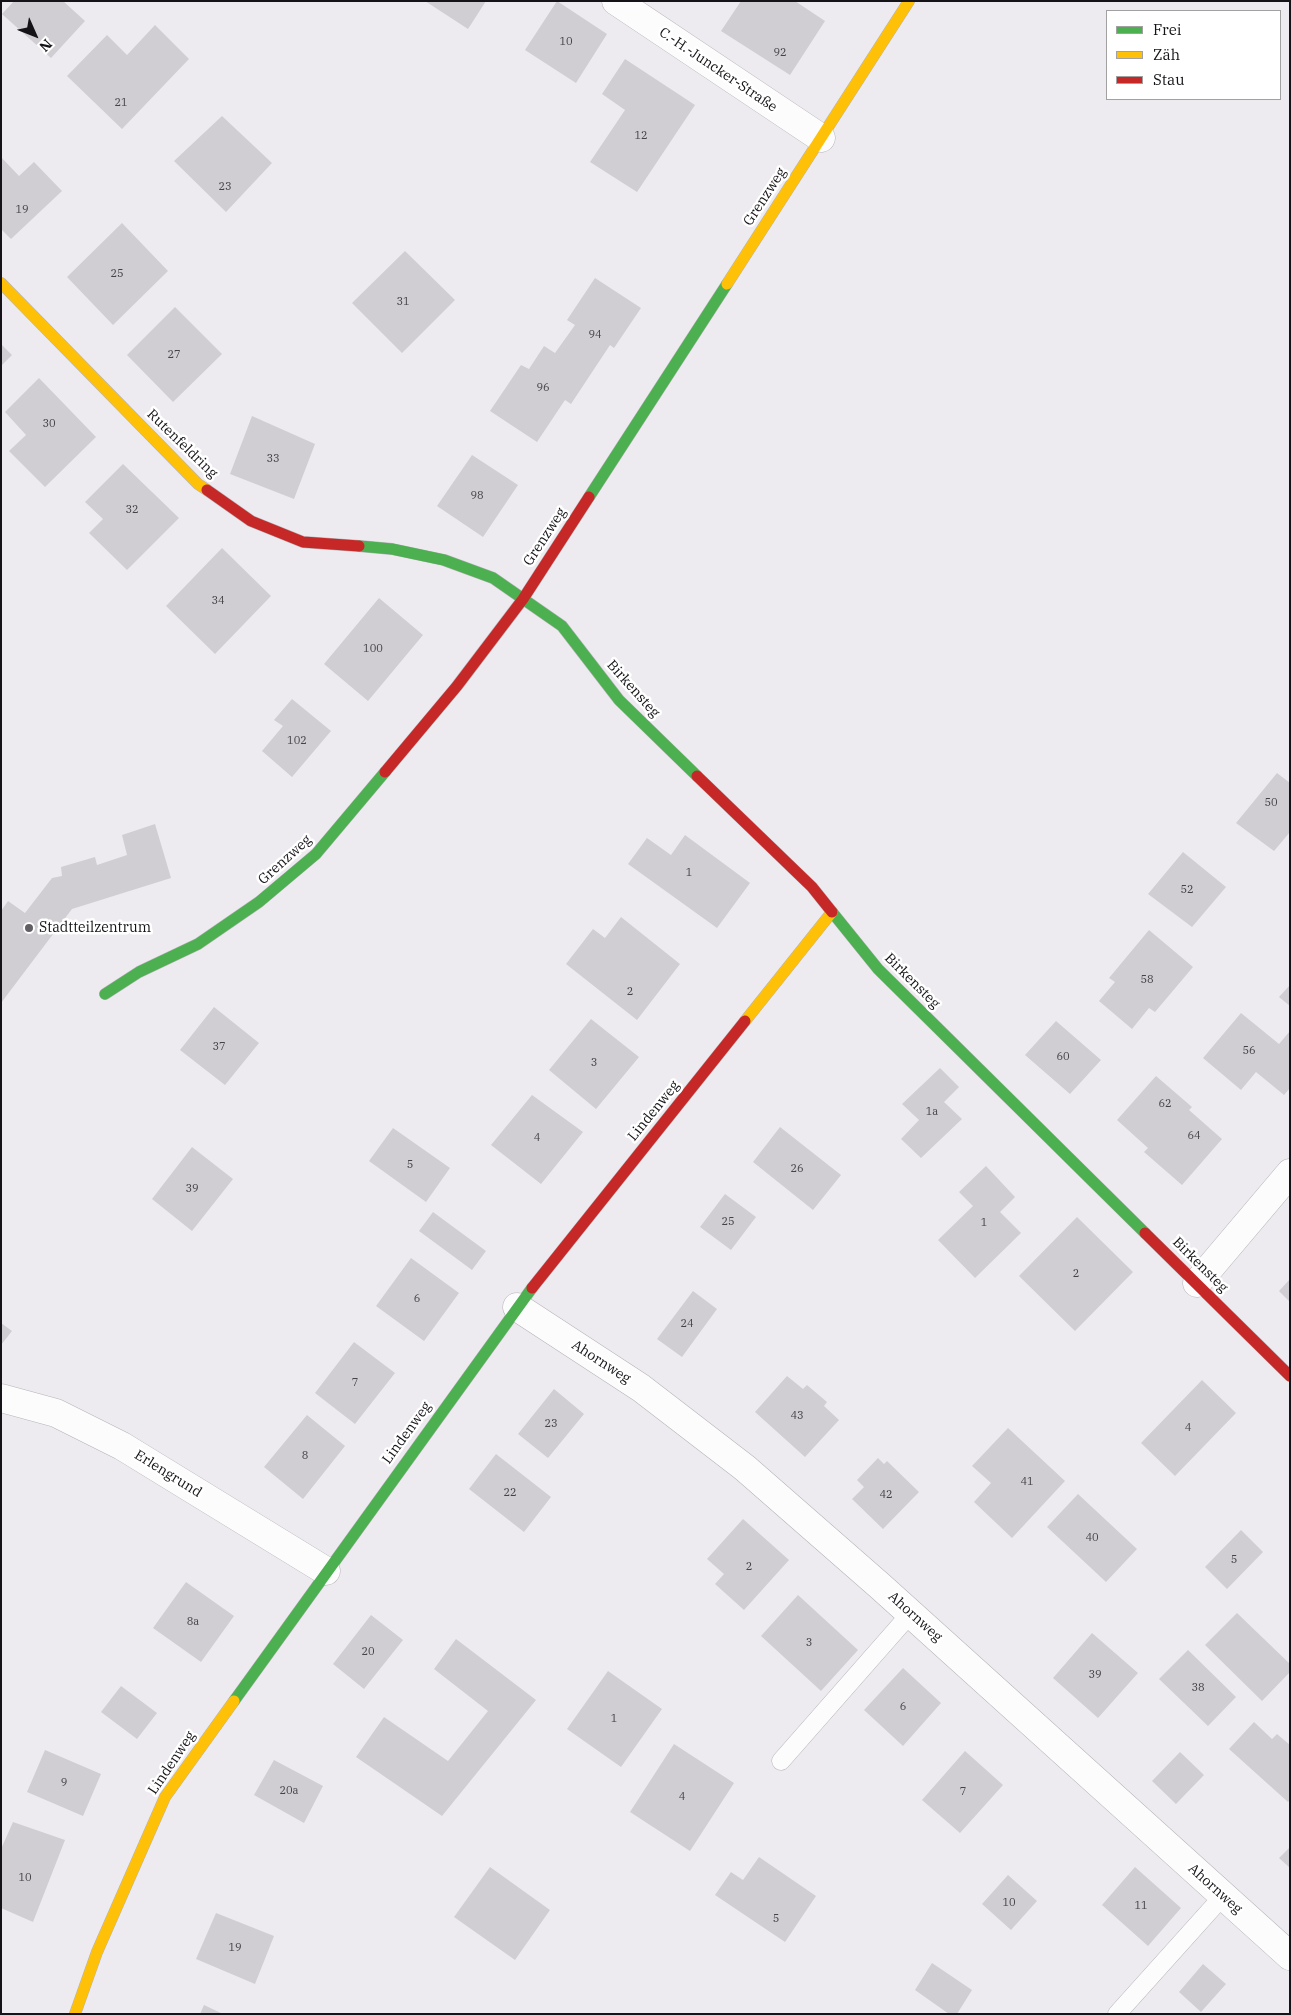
<!DOCTYPE html>
<meta charset="utf-8">
<style>
body{margin:0}
#map{position:relative;width:1291px;height:2015px;overflow:hidden;background:#edebf0;font-family:"IBM Plex Serif",serif}
canvas{display:block}
.frame{position:absolute;inset:0;border:2px solid #151317;pointer-events:none}
.legend{position:absolute;left:1106px;top:10px;width:175px;height:90px;box-sizing:border-box;background:#fff;border:1px solid #a1a1a2;margin:0;padding:6px 9px;list-style:none;font-size:15px;color:#151317}
.legend li{display:flex;align-items:center;gap:10px;height:25px}
.legend b{width:25px;border:1px solid #a1a1a2}
.north{position:absolute;left:10px;top:10px;width:50px;height:50px;-webkit-text-stroke:4px #fff;paint-order:stroke;rotate:134deg;font-size:14px;font-weight:700;line-height:20px;text-align:center;color:#151317}
.north::after{content:'';display:block;margin:auto;width:18px;height:22px;background:#151317;clip-path:polygon(50% 0,100% 100%,50% 72%,0 100%)}
</style>
<div id="map">
<canvas width="1291" height="2015"></canvas>
<div class="frame"></div>
<ul class="legend">
<li><b style="height:6px;background:#4caf50"></b>Frei</li>
<li><b style="height:6px;background:#ffc107"></b>Zäh</li>
<li><b style="height:6px;background:#c62828"></b>Stau</li>
</ul>
<div class="north">N</div>
</div>
<script>
const ctx = document.querySelector('canvas').getContext('2d');
ctx.lineJoin = 'round';
function fillPath(path, color) { ctx.fillStyle = color; ctx.fill(path, 'evenodd'); }
const toPath = rows => new Path2D(rows.map(r => 'M' + r).join(''));
function stroke(path, color, width, dash) { ctx.strokeStyle = color; ctx.lineWidth = width; ctx.lineCap = dash ? 'butt' : 'round'; ctx.setLineDash(dash || []); ctx.stroke(path); }
function label(font, color, halo, rows, align = 'center') {
  ctx.font = font + ' "IBM Plex Serif",serif'; ctx.lineWidth = 5; ctx.setLineDash([]); ctx.textBaseline = 'middle'; ctx.strokeStyle = halo; ctx.fillStyle = color; for (const [text, x, y, turn = 0] of rows) {
    ctx.save(); ctx.translate(x, y); ctx.rotate((+turn || 0) * Math.PI / 180); ctx.textAlign = isNaN(turn) ? turn : align; if (halo) ctx.strokeText(text, 0, 0); ctx.fillText(text, 0, 0); ctx.restore();
  }
}
fillPath(toPath([
 [14,1,63,1,85,21,51,58,2,14],
 [425,1,486,1,468,29],
 [557,1,607,34,576,83,525,50],
 [741,1,795,1,825,21,790,75,721,31],
 [155,25,189,59,122,129,67,76,107,35,127,55],
 [625,59,695,105,637,192,590,162,625,110,602,94],
 [222,116,272,163,226,212,174,161],
 [1,157,19,176,34,162,62,191,11,239,1,229],
 [122,223,168,271,113,325,67,277],
 [405,251,455,300,402,353,352,303],
 [595,278,641,308,614,348,610,345,571,404,565,400,537,442,490,411,521,365,529,369,544,346,555,353,575,325,567,320],
 [175,307,222,354,173,402,127,355],
 [1,344,12,355,1,366],
 [39,378,96,437,45,487,9,451,26,435,5,412],
 [252,416,315,444,294,499,230,474],
 [472,455,518,485,483,537,437,506],
 [123,464,179,518,127,570,89,533,103,519,85,502],
 [222,548,271,596,215,654,166,606],
 [379,598,423,635,368,701,324,664],
 [292,699,331,731,292,777,262,751,283,726,274,720],
 [1277,773,1290,783,1290,832,1274,851,1236,823],
 [155,824,171,878,72,909,1,1003,1,911,8,901,25,913,52,878,62,876,61,867,95,857,97,865,127,855,122,835],
 [685,835,750,883,717,928,628,864,647,838,671,855],
 [1183,852,1226,887,1192,927,1148,894],
 [621,917,680,964,637,1020,566,964,593,929,605,938],
 [1149,930,1193,967,1155,1012,1149,1008,1132,1029,1099,1001,1115,982,1109,978],
 [1290,985,1290,1006,1279,997],
 [214,1007,259,1043,225,1085,180,1050],
 [1241,1013,1279,1044,1290,1031,1290,1088,1284,1095,1256,1072,1241,1090,1203,1058],
 [591,1019,639,1057,596,1109,549,1070],
 [1056,1021,1101,1060,1070,1094,1025,1055],
 [940,1068,959,1087,944,1102,962,1119,921,1158,901,1139,919,1120,902,1104],
 [1156,1076,1192,1107,1189,1110,1222,1139,1182,1185,1144,1152,1148,1148,1117,1120],
 [532,1095,583,1132,541,1184,491,1145],
 [780,1127,841,1175,813,1210,753,1162],
 [393,1128,450,1168,426,1202,369,1161],
 [192,1147,233,1179,192,1231,152,1199],
 [986,1166,1015,1197,1000,1212,1021,1233,975,1278,938,1240,973,1206,959,1192],
 [725,1194,756,1217,731,1250,700,1227],
 [433,1212,486,1251,472,1270,419,1231],
 [1077,1217,1133,1272,1075,1331,1019,1276],
 [411,1258,459,1293,424,1341,376,1306],
 [1290,1279,1290,1302,1279,1291],
 [693,1291,717,1309,682,1357,657,1339],
 [1,1323,12,1331,1,1345],
 [354,1342,395,1373,355,1424,315,1393],
 [787,1376,803,1389,807,1385,827,1402,824,1406,839,1420,805,1457,755,1412],
 [1202,1380,1236,1413,1175,1476,1141,1443],
 [554,1389,584,1414,548,1458,518,1434],
 [307,1415,345,1446,303,1499,264,1467],
 [1008,1428,1065,1481,1012,1538,974,1502,991,1483,972,1466],
 [496,1454,551,1497,524,1532,469,1489],
 [878,1458,884,1464,887,1461,919,1492,883,1529,852,1499,864,1487,857,1480],
 [1078,1494,1137,1549,1106,1582,1047,1527],
 [743,1519,789,1560,744,1610,715,1584,724,1574,707,1559],
 [1241,1530,1263,1552,1227,1589,1205,1567],
 [186,1582,234,1616,201,1662,153,1628],
 [798,1595,858,1650,821,1691,761,1636],
 [1237,1613,1290,1664,1290,1672,1262,1701,1205,1645],
 [371,1615,403,1640,364,1689,333,1664],
 [1092,1633,1138,1673,1098,1718,1053,1678],
 [456,1639,536,1700,442,1816,356,1757,384,1717,448,1761,488,1711,434,1669],
 [1188,1650,1236,1697,1208,1726,1159,1679],
 [903,1668,941,1703,903,1746,864,1710],
 [608,1671,662,1709,621,1767,567,1729],
 [121,1686,157,1713,137,1739,101,1712],
 [1254,1722,1272,1739,1277,1734,1290,1745,1290,1800,1288,1802,1229,1749],
 [674,1744,734,1783,690,1851,630,1812],
 [45,1750,101,1774,83,1816,27,1792],
 [965,1751,1003,1785,960,1833,922,1800],
 [1180,1752,1204,1775,1176,1804,1152,1781],
 [274,1760,323,1786,304,1823,254,1795],
 [13,1822,65,1840,33,1922,1,1908,1,1849],
 [1290,1847,1290,1868,1279,1858],
 [759,1857,816,1896,785,1942,715,1895,731,1872,743,1880],
 [490,1867,550,1910,515,1960,454,1917],
 [1135,1867,1181,1908,1148,1946,1102,1905],
 [1008,1875,1037,1901,1011,1930,982,1904],
 [216,1913,274,1936,255,1984,196,1959],
 [932,1963,972,1990,957,2014,949,2014,915,1990],
 [1203,1964,1226,1984,1201,2012,1179,1992],
 [204,2005,223,2014,200,2014]
]), '#d0ced2');
const lane = toPath([
 [781,1761,911,1613],
 [1117,2014,1223,1896]
]);
const street = toPath([
 [616,1,821,138],
 [1197,1283,1290,1173],
 [517,1307,641,1388,745,1468,880,1586,1290,1956],
 [1,1398,56,1413,122,1446,326,1571]
]);
const fast = toPath([
 [589,497,727,284],
 [359,546,392,549,444,560,493,578,562,626,619,700,697,776],
 [832,912,878,969,1145,1233],
 [105,994,139,972,198,944,259,902,316,854,385,772],
 [234,1701,532,1288]
]);
const slow = toPath([
 [1,283,198,484,207,490],
 [727,284,909,1],
 [745,1021,832,912],
 [75,2014,97,1952,165,1797,234,1701]
]);
const jam = toPath([
 [207,490,251,521,303,542,359,546],
 [385,772,457,686,523,599,589,497],
 [697,776,812,887,832,912],
 [1145,1233,1290,1376],
 [532,1288,745,1021]
]);
stroke(lane, '#b5b3b7', 19);
stroke(street, '#b5b3b7', 29);
stroke(fast, '#b5b3b7', 12);
stroke(slow, '#b5b3b7', 12);
stroke(jam, '#b5b3b7', 12);
stroke(lane, '#fcfcfd', 18);
stroke(street, '#fcfcfd', 28);
stroke(fast, '#4caf50', 11);
stroke(slow, '#ffc107', 11);
stroke(jam, '#c62828', 11);
for (const [x, y, r, color] of [
 [29,928,5,"#615f63"]
]) { const dot = new Path2D(); dot.arc(x, y, r, 0, 2 * Math.PI); ctx.fillStyle = color; ctx.fill(dot); stroke(dot, '#fff', 2); }
label('11px', '#444246', null, [
 ["10",566,42],
 ["92",780,53],
 ["21",121,103],
 ["12",641,136],
 ["23",225,187],
 ["19",22,210],
 ["25",117,274],
 ["31",403,302],
 ["94",595,335],
 ["27",174,355],
 ["96",543,388],
 ["30",49,424],
 ["33",273,459],
 ["98",477,496],
 ["32",132,510],
 ["34",218,601],
 ["100",373,649],
 ["102",297,741],
 ["50",1271,803],
 ["1",689,873],
 ["52",1187,890],
 ["58",1147,980],
 ["2",630,992],
 ["37",219,1047],
 ["56",1249,1051],
 ["60",1063,1057],
 ["3",594,1063],
 ["62",1165,1104],
 ["1a",932,1112],
 ["64",1194,1136],
 ["4",537,1138],
 ["5",410,1165],
 ["26",797,1169],
 ["39",192,1189],
 ["25",728,1222],
 ["1",984,1223],
 ["2",1076,1274],
 ["6",417,1299],
 ["24",687,1324],
 ["7",355,1383],
 ["43",797,1416],
 ["23",551,1424],
 ["4",1188,1428],
 ["8",305,1456],
 ["41",1027,1482],
 ["22",510,1493],
 ["42",886,1495],
 ["40",1092,1538],
 ["5",1234,1560],
 ["2",749,1567],
 ["8a",193,1622],
 ["3",809,1643],
 ["20",368,1652],
 ["39",1095,1675],
 ["38",1198,1688],
 ["6",903,1707],
 ["1",614,1719],
 ["9",64,1783],
 ["20a",289,1791],
 ["7",963,1792],
 ["4",682,1797],
 ["10",25,1878],
 ["10",1009,1903],
 ["11",1141,1906],
 ["5",776,1919],
 ["19",235,1948]
]);
label('14px', '#151317', '#fff', [
 ["C.-H.-Juncker-Straße",718,70,34],
 ["Grenzweg",765,197,-57],
 ["Rutenfeldring",182,444,44],
 ["Grenzweg",545,537,-57],
 ["Birkensteg",633,689,48],
 ["Grenzweg",285,860,-42],
 ["Birkensteg",912,981,45],
 ["Lindenweg",654,1111,-51],
 ["Birkensteg",1200,1265,45],
 ["Ahornweg",601,1362,33],
 ["Lindenweg",407,1433,-54],
 ["Erlengrund",168,1474,32],
 ["Ahornweg",915,1617,42],
 ["Lindenweg",172,1763,-56],
 ["Ahornweg",1215,1889,42]
]);
label('14px', '#151317', '#fff', [
 ["Stadtteilzentrum",39,928]
], 'left');
</script>
